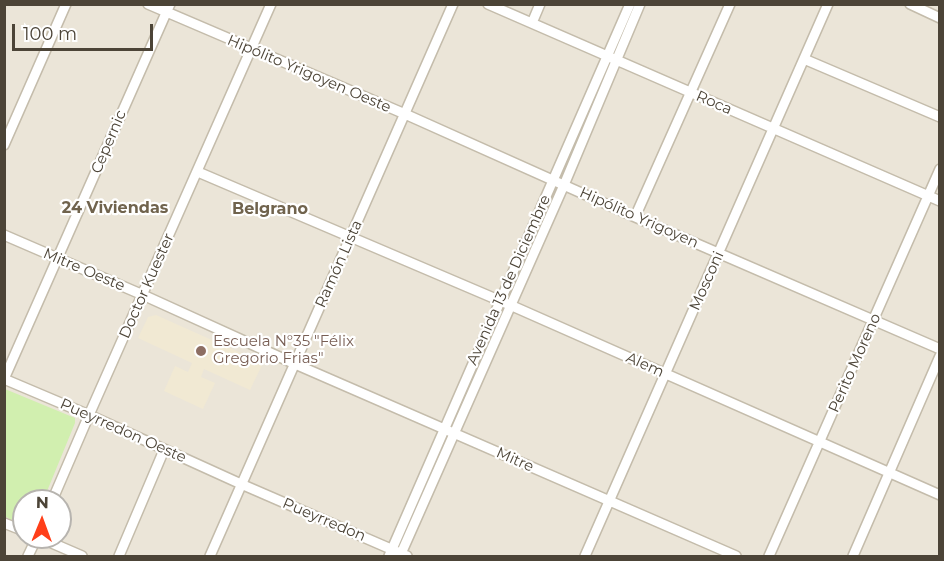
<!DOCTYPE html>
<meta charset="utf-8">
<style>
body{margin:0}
#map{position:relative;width:944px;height:561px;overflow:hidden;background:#f7f3ea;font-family:Montserrat,sans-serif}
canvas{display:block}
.frame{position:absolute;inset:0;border:6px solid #4c4437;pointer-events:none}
.north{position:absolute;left:12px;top:489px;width:60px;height:60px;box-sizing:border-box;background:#fff;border:2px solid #b7b4af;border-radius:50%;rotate:1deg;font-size:16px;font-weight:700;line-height:24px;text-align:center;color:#4c4437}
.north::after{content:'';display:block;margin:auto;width:21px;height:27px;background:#ff3f19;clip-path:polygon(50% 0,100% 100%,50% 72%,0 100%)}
.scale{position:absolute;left:12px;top:24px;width:141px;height:27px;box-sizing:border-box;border:3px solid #4c4437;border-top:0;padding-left:8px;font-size:18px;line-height:21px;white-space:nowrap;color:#4c4437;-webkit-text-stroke:4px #fff;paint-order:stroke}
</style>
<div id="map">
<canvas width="944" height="561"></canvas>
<div class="frame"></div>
<div class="north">N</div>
<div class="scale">100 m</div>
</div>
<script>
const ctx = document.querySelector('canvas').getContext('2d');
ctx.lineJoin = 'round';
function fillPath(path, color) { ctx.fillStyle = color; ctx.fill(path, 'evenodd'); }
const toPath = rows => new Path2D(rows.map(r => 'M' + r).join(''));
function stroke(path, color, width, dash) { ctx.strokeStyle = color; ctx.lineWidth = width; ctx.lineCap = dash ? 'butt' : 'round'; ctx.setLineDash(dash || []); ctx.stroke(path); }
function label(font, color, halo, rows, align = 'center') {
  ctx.font = font + ' Montserrat,sans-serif'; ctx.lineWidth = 4.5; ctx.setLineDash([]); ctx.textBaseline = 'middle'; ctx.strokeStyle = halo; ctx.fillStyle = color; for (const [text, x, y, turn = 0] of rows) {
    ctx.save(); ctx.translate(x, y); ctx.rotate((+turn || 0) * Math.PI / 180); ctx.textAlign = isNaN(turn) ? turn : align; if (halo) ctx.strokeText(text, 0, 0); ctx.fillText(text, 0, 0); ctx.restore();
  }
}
fillPath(toPath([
 [4,5,939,5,939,556,5,556],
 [24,501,60,501,60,537,24,537]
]), '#ebe5d8');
fillPath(toPath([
 [156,315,263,363,250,390,204,369,201,377,215,383,203,409,164,391,175,366,188,372,192,363,138,338,148,317]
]), '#f1e9d3');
fillPath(toPath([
 [5,389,75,418,75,423,43,501,24,501,24,526,14,522,5,516]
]), '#d1efaf');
const minor = toPath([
 [148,4,405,114,635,217,940,349],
 [488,4,940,201],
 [910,4,940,18],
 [532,23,540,4],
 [804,59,940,117],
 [4,145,66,4],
 [198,172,510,305,940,495],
 [635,217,730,4],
 [4,235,143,295,295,364,736,556],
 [4,379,89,415,241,484,407,556],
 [4,379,170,4],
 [52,501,89,415,271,4],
 [4,523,24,531],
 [38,537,82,556],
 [28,556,37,537],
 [119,556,164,450],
 [210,556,453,4],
 [389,556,630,4],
 [400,556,564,185,640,4],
 [585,556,828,4],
 [769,556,940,169],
 [853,556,940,356]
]);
stroke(minor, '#c4bcab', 12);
stroke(minor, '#fff', 9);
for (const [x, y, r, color] of [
 [201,351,6,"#8d6e63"]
]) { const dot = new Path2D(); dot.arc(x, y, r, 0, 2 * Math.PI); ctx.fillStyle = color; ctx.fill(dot); stroke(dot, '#fff', 2); }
label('15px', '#4c4437', '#fff', [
 ["Hipólito Yrigoyen Oeste",309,74,23],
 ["Roca",714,103,24],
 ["Cepernic",109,142,-67],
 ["Hipólito Yrigoyen",639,218,24],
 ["Ramón Lista",339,264,-66],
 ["Mitre Oeste",84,270,23],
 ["Avenida 13 de Diciembre",509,280,-66],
 ["Mosconi",707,281,-66],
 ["Doctor Kuester",147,286,-66],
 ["Perito Moreno",855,363,-66],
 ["Alem",645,365,24],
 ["Pueyrredon Oeste",123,431,24],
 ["Mitre",515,460,24],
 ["Pueyrredon",324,520,23]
]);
label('15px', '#785e54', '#fff', [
 ["Escuela N°35 \"Félix",213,342],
 ["Gregorio Frias\"",213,359]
], 'left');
label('bold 16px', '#70634d', '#fff', [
 ["24 Viviendas",115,208],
 ["Belgrano",270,209]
]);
</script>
